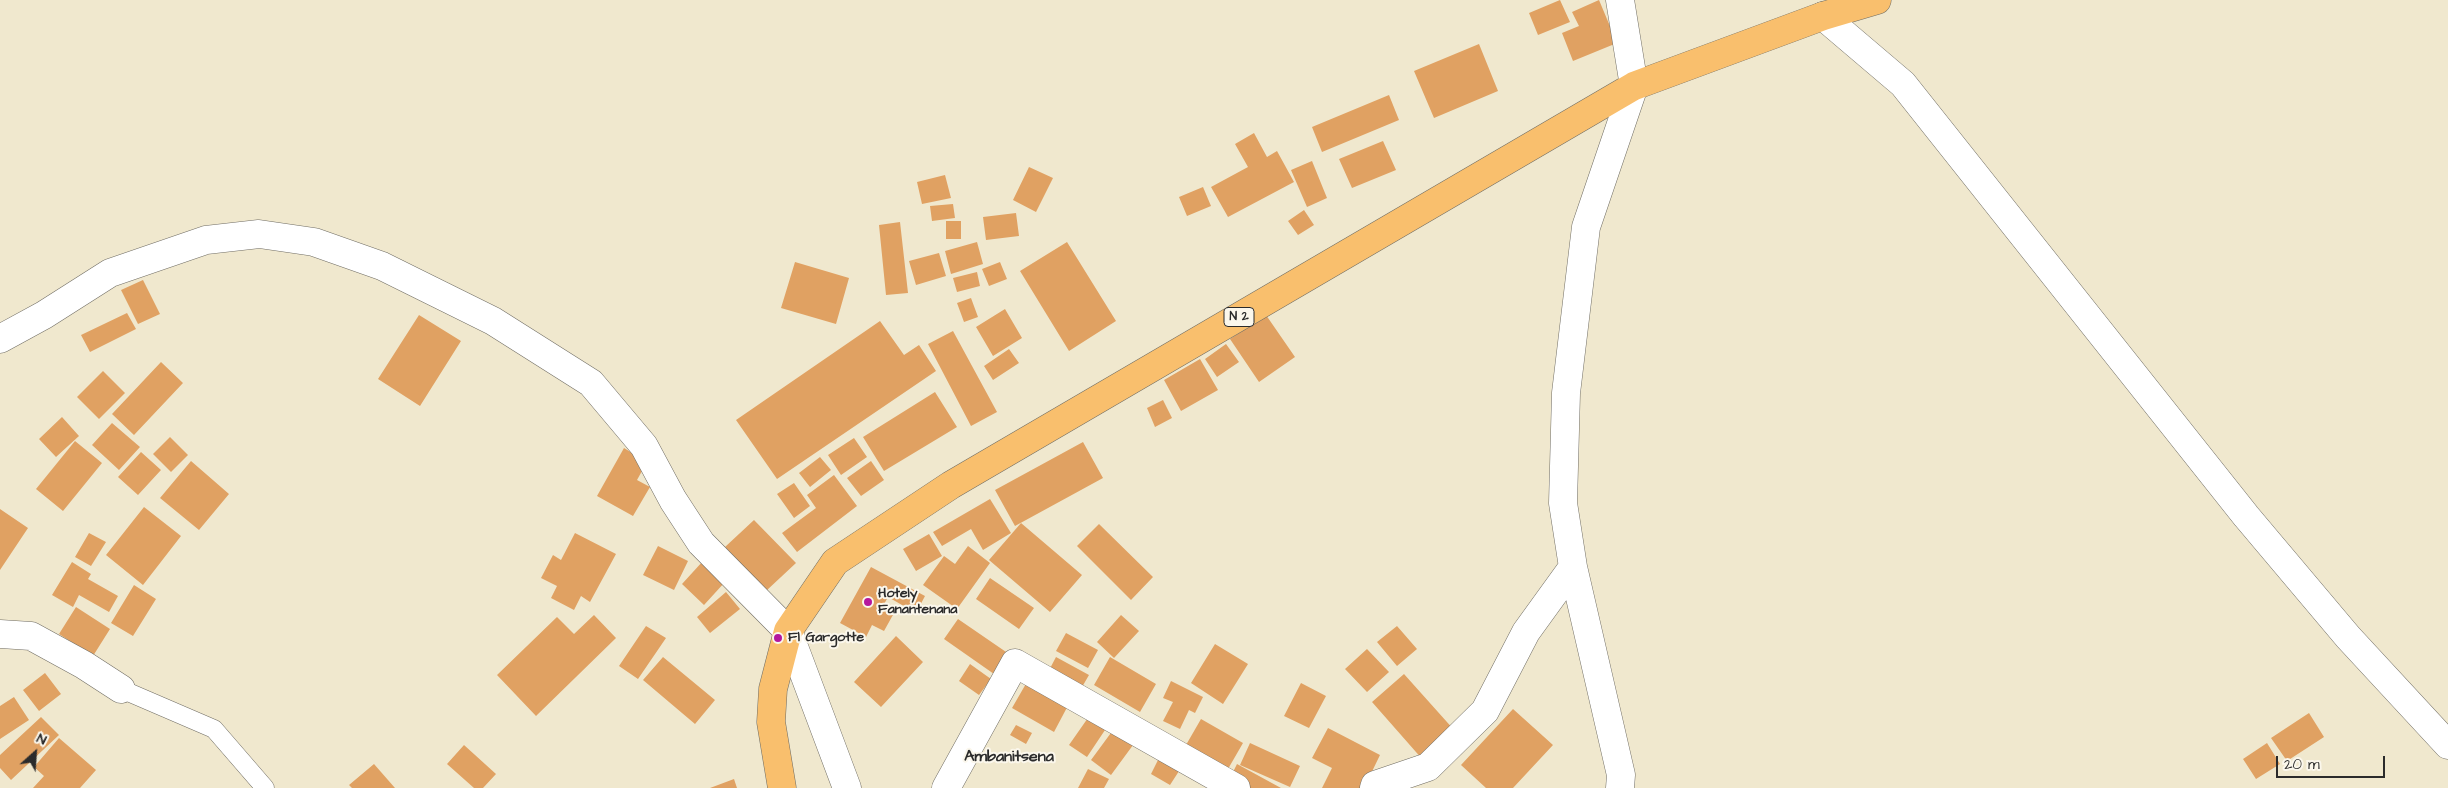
<!DOCTYPE html>
<style>
body{margin:0}
#map{position:relative;width:2448px;height:788px;overflow:hidden;background:#f0e8ce;font-family:"Architects Daughter",sans-serif}
canvas{display:block}
.north{position:absolute;left:10px;top:728px;width:50px;height:50px;-webkit-text-stroke:4px #fbf7ec;paint-order:stroke;rotate:26deg;font-size:14px;font-weight:700;line-height:20px;text-align:center;color:#2b2b2b}
.north::after{content:'';display:block;margin:auto;width:18px;height:22px;background:#2b2b2b;clip-path:polygon(50% 0,100% 100%,50% 72%,0 100%)}
.scale{position:absolute;left:2276px;top:756px;width:109px;height:22px;box-sizing:border-box;border:2px solid #2b2b2b;border-top:0;padding-left:6px;font-size:15px;line-height:18px;white-space:nowrap;color:#2b2b2b;-webkit-text-stroke:4px #fbf7ec;paint-order:stroke}
</style>
<div id="map">
<canvas width="2448" height="788"></canvas>
<div class="north">N</div>
<div class="scale">20 m</div>
</div>
<script>
const ctx = document.querySelector('canvas').getContext('2d');
ctx.lineJoin = 'round';
function fillPath(path, color) { ctx.fillStyle = color; ctx.fill(path, 'evenodd'); }
const toPath = rows => new Path2D(rows.map(r => 'M' + r).join(''));
function stroke(path, color, width, dash) { ctx.strokeStyle = color; ctx.lineWidth = width; ctx.lineCap = dash ? 'butt' : 'round'; ctx.setLineDash(dash || []); ctx.stroke(path); }
function label(font, color, halo, rows, align = 'center') {
  ctx.font = font + ' "Architects Daughter",sans-serif'; ctx.lineWidth = 4; ctx.setLineDash([]); ctx.textBaseline = 'middle'; ctx.strokeStyle = halo; ctx.fillStyle = color; for (const [text, x, y, turn = 0] of rows) {
    ctx.save(); ctx.translate(x, y); ctx.rotate((+turn || 0) * Math.PI / 180); ctx.textAlign = isNaN(turn) ? turn : align; if (halo) ctx.strokeText(text, 0, 0); ctx.fillText(text, 0, 0); ctx.restore();
  }
}
fillPath(toPath([
 [1560,0,1570,22,1538,35,1529,13],
 [1599,0,1617,43,1573,61,1562,33,1579,26,1572,12],
 [1479,44,1498,91,1434,118,1414,71],
 [1389,95,1399,120,1322,152,1312,127],
 [1254,133,1267,157,1277,151,1294,182,1228,217,1211,187,1248,167,1235,144],
 [1383,141,1396,170,1352,188,1339,159],
 [1312,161,1327,198,1307,207,1291,170],
 [1029,167,1053,178,1036,212,1013,200],
 [945,175,951,198,922,204,917,182],
 [1203,187,1211,206,1187,216,1179,197],
 [953,204,955,218,932,221,930,206],
 [1304,210,1314,225,1298,235,1288,221],
 [1016,213,1019,236,986,240,983,217],
 [946,221,961,221,961,239,946,239],
 [900,222,908,293,886,295,879,225],
 [977,242,983,264,951,274,945,251],
 [1067,242,1116,321,1069,351,1020,271],
 [939,253,946,276,916,285,909,261],
 [795,262,849,278,836,324,781,308],
 [1000,262,1007,279,989,286,982,269],
 [977,272,980,286,957,292,953,278],
 [143,280,160,314,138,324,121,290],
 [971,298,978,317,964,322,957,303],
 [1005,309,1022,338,993,356,976,327],
 [127,313,136,329,90,352,81,335],
 [419,315,461,341,420,406,378,379],
 [1266,315,1295,357,1259,382,1230,339],
 [880,321,904,355,919,345,936,371,777,479,736,420],
 [953,331,997,412,971,426,928,344],
 [1226,344,1239,362,1217,377,1205,359],
 [1009,349,1019,363,993,380,984,366],
 [1200,359,1218,390,1181,411,1164,380],
 [161,362,183,383,134,435,112,414],
 [103,371,125,393,99,419,77,397],
 [935,392,957,427,884,471,863,437],
 [1163,400,1172,418,1155,427,1147,408],
 [62,417,79,436,56,457,39,439],
 [112,423,140,447,119,470,92,445],
 [170,437,188,455,171,472,153,454],
 [854,438,867,457,841,475,828,455],
 [75,441,102,463,63,511,36,489],
 [1083,442,1103,478,1015,526,995,490],
 [624,448,647,462,637,480,650,487,633,516,597,496],
 [141,452,161,470,138,495,118,477],
 [820,457,831,470,810,487,799,473],
 [191,461,229,494,199,530,160,498],
 [871,461,884,480,861,496,847,478],
 [834,475,857,506,797,552,782,533,816,508,807,495],
 [794,483,810,506,794,518,777,494],
 [990,499,1011,533,983,550,971,529,942,546,933,532],
 [144,507,181,536,143,585,106,555],
 [0,509,28,528,0,570],
 [754,520,796,563,766,591,725,547],
 [1021,523,1082,575,1050,612,989,560],
 [1099,524,1153,577,1131,600,1077,546],
 [89,533,106,542,91,566,75,557],
 [575,533,616,554,590,602,581,596,574,610,551,598,557,586,541,578,553,555,561,560],
 [929,534,942,556,916,571,903,549],
 [658,546,688,561,674,590,643,575],
 [968,546,990,563,957,609,923,585,944,556,955,564],
 [703,561,725,582,704,605,682,584],
 [72,562,91,574,88,579,118,596,109,612,79,595,73,607,52,595],
 [871,567,925,596,916,613,888,597,883,606,894,613,884,631,872,625,866,637,840,623],
 [990,578,1034,608,1019,629,976,599],
 [134,585,156,599,133,636,111,623],
 [726,592,740,609,710,633,697,617],
 [76,607,110,629,93,656,59,634],
 [594,615,616,638,536,716,497,675,557,617,574,634],
 [1121,615,1139,631,1114,658,1097,642],
 [958,619,1009,654,994,674,944,639],
 [646,626,666,638,638,679,619,666],
 [1397,626,1417,649,1397,666,1377,642],
 [1066,633,1098,650,1088,668,1056,651],
 [896,636,923,662,881,707,854,682],
 [1215,644,1248,664,1223,704,1191,683],
 [1367,649,1389,672,1367,692,1345,669],
 [663,657,715,700,695,724,643,680],
 [1056,657,1089,675,1078,694,1046,676],
 [1110,657,1156,684,1140,712,1094,685],
 [970,664,991,679,979,695,959,681],
 [45,673,61,694,39,711,23,690],
 [1404,674,1455,731,1423,760,1372,702],
 [1031,675,1072,698,1054,732,1012,708],
 [1171,681,1203,697,1195,713,1189,710,1180,729,1163,721,1173,702,1163,698],
 [1301,683,1326,696,1309,728,1284,716],
 [14,697,29,720,0,739,0,706],
 [1513,709,1553,745,1513,788,1486,788,1461,765],
 [2309,713,2324,737,2287,761,2271,738],
 [1090,715,1107,727,1087,757,1069,745],
 [41,717,59,735,11,780,0,768,0,755],
 [1201,719,1243,743,1228,769,1186,745],
 [1016,725,1032,733,1026,744,1010,735],
 [1116,726,1136,741,1111,775,1091,760],
 [1328,728,1380,755,1364,788,1322,788,1332,768,1312,758],
 [59,738,96,770,80,788,33,788,44,776,34,767],
 [1250,743,1300,766,1290,787,1240,765],
 [2267,743,2280,764,2256,779,2243,759],
 [464,745,496,774,483,788,474,788,447,764],
 [1160,756,1181,768,1170,785,1151,774],
 [374,764,395,788,352,788,349,785],
 [1237,764,1281,788,1249,788,1230,778],
 [1088,769,1109,779,1104,788,1078,788],
 [734,779,737,788,710,788]
]), '#e0a162');
const lane = toPath([
 [121,689,214,729,265,788]
]);
const street = toPath([
 [1823,16,1903,84,2246,516,2348,637,2448,745],
 [0,339,44,315,110,273,206,240,259,234,314,242,382,266,493,321,591,383,644,446,673,500,701,543,788,631,847,788],
 [0,634,31,636,84,665,121,689],
 [946,788,1015,663,1236,788],
 [1374,788,1375,785,1428,767,1485,711,1526,632,1573,567],
 [1620,788,1621,775,1573,567,1563,503,1566,393,1586,227,1634,86,1620,0]
]);
const primary = toPath([
 [782,788,771,722,773,689,788,631,835,562,951,485,1634,86,1823,16,1877,0]
]);
stroke(lane, '#706d64', 19);
stroke(street, '#706d64', 29);
stroke(primary, '#706d64', 29);
stroke(lane, '#fff', 18);
stroke(street, '#fff', 28);
stroke(primary, '#f9bf6d', 28);
for (const [x, y, r, color] of [
 [868,602,5,"#b5179e"],
 [778,638,5,"#b5179e"]
]) { const dot = new Path2D(); dot.arc(x, y, r, 0, 2 * Math.PI); ctx.fillStyle = color; ctx.fill(dot); stroke(dot, '#fbf7ec', 2); }
for (const [x, y, w] of [
 [1239,317,30]
]) { const box = new Path2D(); box.roundRect(x - w / 2, y - 9.5, w, 19, 4); ctx.fillStyle = '#fbf7ec'; ctx.fill(box); stroke(box, '#2b2b2b', 1); }
label('bold 12px', '#2b2b2b', null, [
 ["N 2",1239,317]
]);
label('bold 14px', '#2b2b2b', '#fbf7ec', [
 ["Hotely",878,594],
 ["Fanantenana",878,610],
 ["Fl Gargotte",788,638]
], 'left');
label('bold 16px', '#2b2b2b', '#fbf7ec', [
 ["Ambanitsena",1009,758]
]);
</script>
